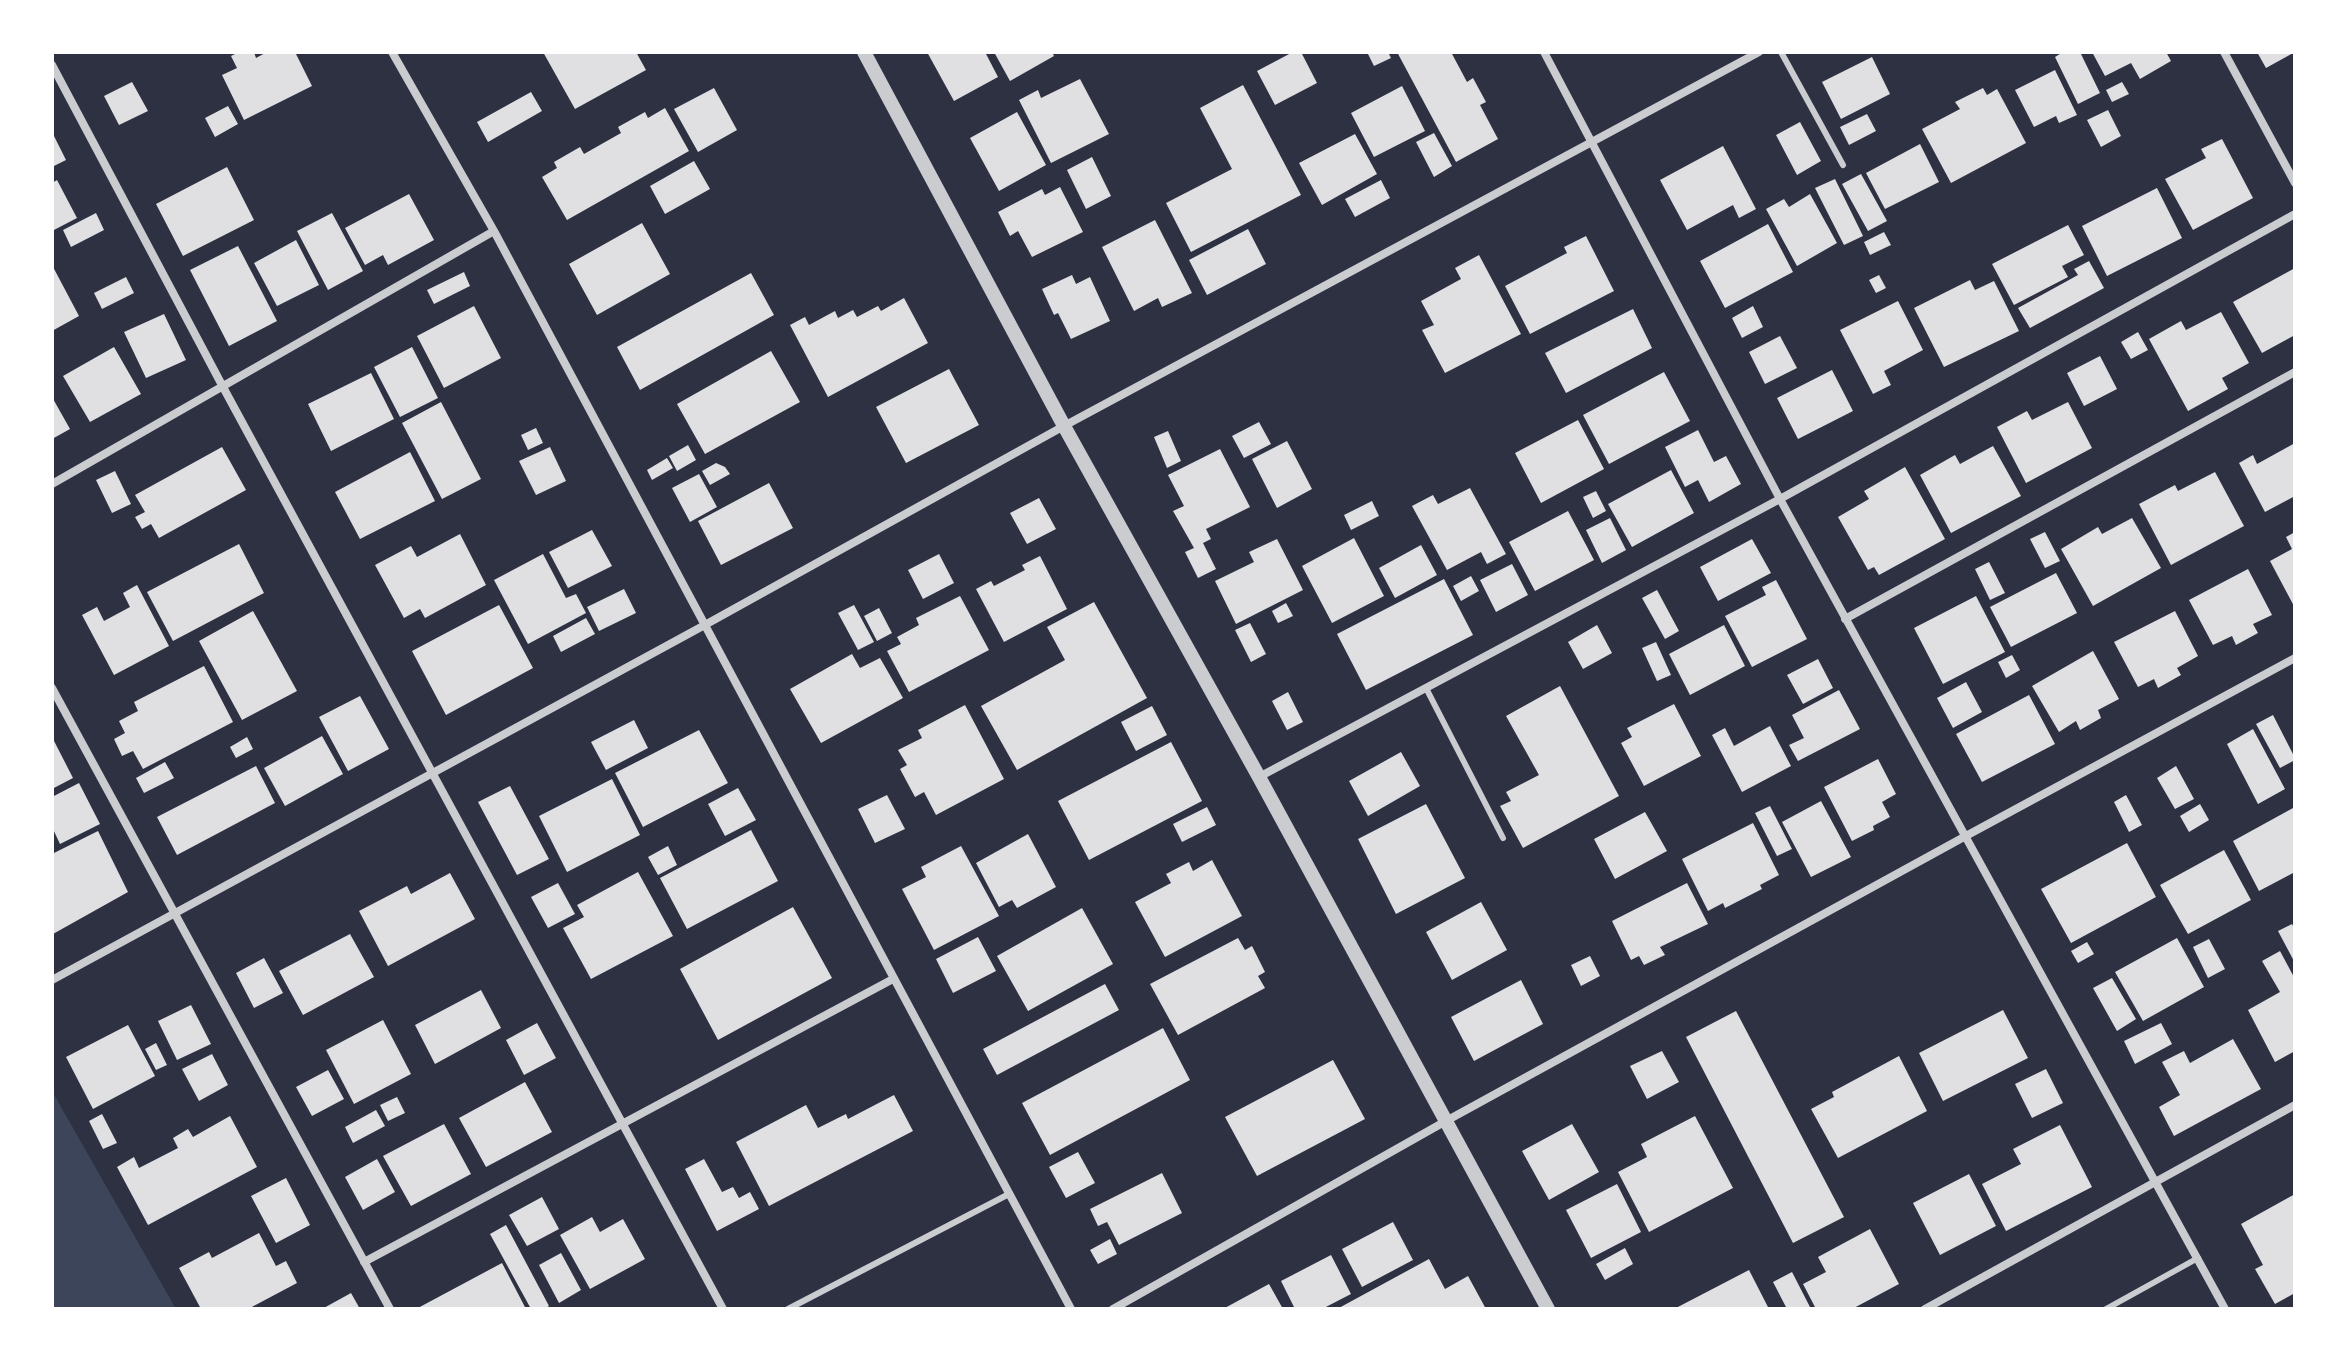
<!DOCTYPE html>
<style>
body{margin:0}
#map{position:relative;width:2347px;height:1361px;overflow:hidden;background:#2d3142;font-family:"Golos Text",sans-serif}
canvas{display:block}
.frame{position:absolute;inset:0;border:54px solid #fff;pointer-events:none}
</style>
<div id="map">
<canvas width="2347" height="1361"></canvas>
<div class="frame"></div>
</div>
<script>
const ctx = document.querySelector('canvas').getContext('2d');
ctx.lineJoin = 'round';
function fillPath(path, color) { ctx.fillStyle = color; ctx.fill(path, 'evenodd'); }
const toPath = rows => new Path2D(rows.map(r => 'M' + r).join(''));
function stroke(path, color, width, dash) { ctx.strokeStyle = color; ctx.lineWidth = width; ctx.lineCap = dash ? 'butt' : 'round'; ctx.setLineDash(dash || []); ctx.stroke(path); }
fillPath(toPath([
 [52,1091,176,1309,52,1309]
]), '#3c4559');
fillPath(toPath([
 [239,52,254,52,256,58,267,52,295,52,312,86,244,120,222,75,237,68,231,56],
 [543,52,636,52,646,70,575,109],
 [927,52,985,52,998,77,954,101],
 [994,52,1052,52,1054,56,1010,81],
 [1293,52,1301,52,1317,83,1275,105,1257,71],
 [1367,52,1388,52,1391,58,1374,66],
 [1397,52,1451,52,1467,82,1473,78,1486,102,1480,105,1498,139,1456,162],
 [2063,52,2080,52,2100,93,2078,104,2055,57],
 [2092,52,2166,52,2171,61,2140,79,2131,63,2105,76],
 [2257,52,2295,52,2266,68],
 [1872,57,1890,94,1841,119,1822,82],
 [2055,70,2077,115,2059,123,2056,116,2034,127,2015,90],
 [1080,79,1109,134,1051,163,1019,100,1038,90,1041,98],
 [132,82,148,111,119,125,104,96],
 [2122,82,2129,94,2112,102,2106,90],
 [1243,85,1301,195,1191,252,1166,203,1232,169,1200,108],
 [1402,86,1425,131,1374,157,1351,113],
 [714,88,737,130,698,152,674,109],
 [1983,88,1987,95,1997,89,2026,143,1951,183,1922,129,1960,109,1955,102],
 [531,92,542,111,488,142,477,122],
 [228,106,238,124,215,137,205,118],
 [665,108,689,151,567,220,542,177,557,168,554,162,580,147,584,154,621,133,618,127,645,112,648,118],
 [2108,110,2121,136,2101,147,2087,120],
 [1017,112,1046,165,999,191,970,138],
 [1867,114,1876,131,1849,145,1840,127],
 [1800,122,1821,161,1797,175,1776,135],
 [52,132,66,160,52,167],
 [1434,133,1452,166,1434,177,1416,142],
 [1355,134,1377,174,1322,205,1299,163],
 [2222,139,2253,198,2193,230,2165,179,2206,158,2201,149],
 [1920,144,1939,182,1885,209,1866,173],
 [1723,146,1756,209,1739,218,1733,205,1687,230,1660,180],
 [1092,157,1111,196,1086,209,1067,170],
 [694,161,710,189,665,214,650,186],
 [227,167,254,220,183,256,156,204],
 [1861,174,1887,221,1868,231,1842,184],
 [1835,179,1863,236,1844,245,1815,188],
 [57,180,77,218,52,231,52,183],
 [1381,180,1390,198,1355,217,1345,199],
 [1060,187,1083,232,1032,257,1018,231,1010,236,998,212,1042,189,1045,195],
 [2157,188,2182,238,2107,276,2082,226],
 [409,194,434,240,388,265,383,255,365,265,345,228],
 [1810,194,1837,243,1797,266,1766,209,1784,199,1789,207],
 [96,213,104,230,71,247,63,230],
 [332,213,363,271,328,290,297,231],
 [1155,220,1192,293,1162,307,1158,298,1134,311,1102,247],
 [642,223,670,274,597,315,569,264],
 [1768,224,1793,272,1725,308,1700,261],
 [2068,225,2084,255,2062,266,2068,277,2014,305,1992,264],
 [1248,229,1266,264,1207,295,1189,260],
 [1884,232,1891,245,1870,255,1864,242],
 [1586,236,1614,291,1530,334,1505,286,1567,253,1564,247],
 [296,240,319,285,277,306,254,263],
 [238,246,277,321,229,346,190,270],
 [1479,255,1521,334,1445,373,1422,330,1434,325,1421,301,1461,279,1455,268],
 [2089,261,2104,288,2030,328,2018,308,2078,275,2074,269],
 [52,265,79,316,52,331],
 [2295,268,2295,335,2262,353,2233,302],
 [464,272,470,286,434,304,427,290],
 [751,273,774,315,640,390,617,347],
 [1072,275,1076,284,1090,277,1110,321,1071,339,1058,313,1054,315,1042,289],
 [1879,275,1886,288,1876,293,1869,280],
 [126,277,134,293,102,309,94,293],
 [1970,280,1975,290,1994,281,2019,331,1944,367,1914,308],
 [904,298,928,343,828,397,790,325,805,317,809,325,835,311,838,318,853,310,857,317,878,306,881,311],
 [1898,301,1923,350,1884,371,1891,385,1873,394,1840,330],
 [474,306,501,358,444,388,417,336],
 [1753,306,1763,327,1742,338,1732,318],
 [1633,309,1652,348,1566,393,1545,353],
 [2221,312,2249,363,2222,378,2228,389,2188,411,2149,339,2181,321,2186,330],
 [164,314,186,360,146,378,124,332],
 [2138,332,2148,350,2131,359,2121,342],
 [1780,336,1797,368,1765,384,1749,352],
 [114,347,141,394,90,422,63,376],
 [412,347,438,398,400,417,374,367],
 [771,351,800,402,705,454,677,404],
 [2100,356,2117,389,2084,406,2067,373],
 [949,369,979,425,906,463,876,407],
 [1832,370,1853,411,1798,439,1777,398],
 [1664,372,1690,421,1609,464,1583,415],
 [371,373,394,419,331,451,308,404],
 [52,397,70,429,52,439],
 [441,402,481,479,442,499,402,423],
 [2068,402,2092,448,2026,483,1997,427,2027,411,2032,420],
 [1578,420,1604,469,1541,503,1515,453],
 [1259,422,1271,444,1244,458,1232,436],
 [536,428,543,443,528,450,521,435],
 [1698,430,1714,462,1726,456,1741,484,1709,502,1698,480,1685,487,1665,447],
 [1168,431,1181,461,1167,468,1154,437],
 [1287,441,1312,489,1277,508,1252,459],
 [2295,443,2295,496,2265,512,2239,463,2253,455,2257,464],
 [688,445,696,460,677,471,669,456],
 [1993,446,2021,496,1951,533,1920,475,1955,455,1960,464],
 [222,447,246,490,159,538,151,524,142,529,135,517,145,512,135,495],
 [550,447,566,481,536,495,519,461],
 [1220,449,1250,507,1206,529,1211,539,1203,543,1216,569,1198,578,1185,552,1194,548,1173,511,1184,506,1168,475],
 [410,452,435,501,360,539,335,492],
 [667,458,673,468,652,480,647,470],
 [716,463,725,467,730,474,710,485,702,471],
 [1905,467,1945,539,1879,575,1874,567,1868,570,1838,517,1869,499,1864,491],
 [1671,470,1694,513,1632,547,1608,504],
 [115,471,131,504,112,513,96,480],
 [2215,472,2244,526,2171,565,2139,504,2175,485,2178,491],
 [699,474,717,507,690,522,672,488],
 [769,483,793,528,721,565,698,521],
 [1470,488,1506,554,1487,564,1481,552,1447,570,1412,506,1433,495,1438,504],
 [1596,491,1606,511,1593,518,1583,497],
 [1039,498,1056,529,1027,544,1010,513],
 [1372,501,1379,516,1351,530,1344,515],
 [1568,511,1594,560,1535,591,1509,542],
 [1610,518,1626,550,1602,563,1586,530],
 [2132,518,2161,568,2093,606,2061,549,2098,527,2102,534],
 [592,530,612,566,568,588,549,552],
 [2045,532,2060,561,2045,568,2030,539],
 [2295,532,2295,608,2270,561,2292,549,2286,537],
 [460,534,486,585,425,618,420,609,404,618,375,565,411,546,417,557],
 [1354,538,1384,596,1332,623,1302,566],
 [1277,539,1303,590,1236,624,1215,581,1254,562,1249,552],
 [1752,539,1771,573,1718,601,1700,567],
 [239,544,264,593,173,641,147,592],
 [1421,545,1437,575,1395,598,1379,568],
 [543,554,566,598,576,594,586,613,528,644,494,580],
 [939,554,954,583,923,599,908,570],
 [1040,556,1067,609,1004,642,976,589,991,581,994,586,1025,570,1022,565],
 [1989,562,2005,593,1990,600,1975,569],
 [1512,564,1528,595,1496,612,1480,580],
 [2248,569,2272,615,2253,624,2258,633,2236,645,2232,636,2213,645,2189,600],
 [2056,573,2077,613,2011,647,1990,607],
 [1471,576,1479,591,1461,601,1453,586],
 [1444,579,1473,635,1366,690,1337,634],
 [1776,580,1807,639,1752,667,1725,616,1766,595,1762,587],
 [137,585,169,646,114,675,82,615,97,607,104,621,130,607,123,593],
 [624,589,636,613,599,631,587,607],
 [1657,590,1679,631,1665,639,1642,598],
 [960,596,989,650,909,692,887,651,901,644,897,637,919,625,916,618],
 [1976,596,2005,652,1943,684,1914,628],
 [1094,602,1147,698,1017,770,981,706,1065,660,1047,627],
 [1286,603,1293,616,1278,623,1272,611],
 [499,605,533,668,446,715,412,651],
 [854,605,874,642,858,650,838,613],
 [879,608,892,633,877,641,864,616],
 [253,611,297,691,242,720,199,641],
 [2175,611,2198,656,2177,668,2181,675,2158,688,2154,679,2138,687,2114,642],
 [586,618,595,634,561,652,553,636],
 [1250,623,1266,654,1251,662,1235,630],
 [1597,625,1612,653,1583,669,1568,642],
 [1724,625,1745,666,1690,695,1669,654],
 [1656,642,1671,675,1657,681,1642,648],
 [2093,651,2119,699,2098,710,2101,718,2080,730,2076,721,2059,732,2032,686],
 [852,654,860,668,880,658,903,698,821,743,790,689],
 [2012,655,2020,670,2006,678,1998,662],
 [1818,659,1833,688,1803,704,1787,675],
 [204,666,233,722,143,769,133,751,122,756,114,739,125,733,119,721,138,711,134,702],
 [1966,682,1982,712,1953,728,1937,698],
 [1560,686,1619,796,1523,848,1500,806,1511,801,1506,792,1539,775,1506,716],
 [1839,690,1860,729,1798,761,1789,745,1804,738,1792,715],
 [1288,692,1303,722,1287,730,1272,701],
 [2029,695,2055,744,1982,782,1956,734],
 [360,696,389,749,348,771,319,717],
 [1674,704,1701,756,1644,786,1621,743,1632,737,1627,728],
 [965,705,1004,779,936,815,924,792,915,797,900,769,907,765,898,750,922,738,918,730],
 [1152,706,1167,735,1136,751,1121,722],
 [2273,715,2295,758,2295,760,2280,768,2256,724],
 [634,720,648,748,606,770,591,742],
 [1770,726,1791,766,1742,792,1712,735,1725,728,1734,746],
 [2253,729,2285,789,2258,804,2227,744],
 [699,730,728,783,643,827,615,773],
 [322,736,343,774,285,806,264,768],
 [52,737,73,778,52,789],
 [247,737,253,749,236,758,230,747],
 [1171,742,1202,801,1089,860,1058,801],
 [1401,752,1420,786,1368,816,1349,781],
 [1878,759,1896,794,1882,802,1890,817,1873,826,1874,830,1852,841,1824,787],
 [165,762,174,778,144,793,136,778],
 [256,766,275,803,177,855,157,817],
 [2176,766,2194,799,2175,809,2157,778],
 [612,779,640,835,567,872,539,816],
 [79,783,100,824,60,844,52,827,52,797],
 [510,786,549,859,517,875,478,802],
 [738,788,756,820,725,836,708,804],
 [887,795,905,829,875,843,858,809],
 [2126,795,2142,825,2129,832,2114,802],
 [1821,801,1851,857,1811,877,1782,822],
 [1426,804,1465,878,1396,914,1358,839],
 [2200,804,2209,820,2189,832,2180,816],
 [1770,806,1792,849,1777,856,1755,813],
 [1207,807,1216,825,1182,842,1173,824],
 [2293,808,2295,872,2259,891,2233,841],
 [1645,812,1667,851,1615,879,1594,839],
 [1753,823,1779,875,1760,885,1762,889,1725,908,1723,903,1708,911,1682,859],
 [751,830,778,881,687,929,660,878],
 [98,831,128,892,53,934,52,854],
 [1028,834,1056,887,1017,908,1012,900,999,907,976,863],
 [2127,843,2156,897,2071,943,2041,889],
 [668,846,677,865,658,875,648,857],
 [961,846,999,916,934,950,902,889,926,877,921,867],
 [2224,850,2251,900,2188,934,2160,885],
 [1212,860,1242,916,1165,957,1135,902,1171,883,1166,874,1189,862,1193,871],
 [638,872,673,936,591,979,563,928,584,917,577,905],
 [450,873,475,919,388,966,359,911,407,886,411,894],
 [558,883,575,914,548,928,531,897],
 [1687,883,1708,924,1660,947,1665,955,1644,965,1639,956,1631,960,1612,921],
 [1481,902,1507,950,1452,980,1426,932],
 [793,907,832,978,718,1040,680,969],
 [1082,908,1113,964,1028,1011,997,956],
 [2292,924,2295,930,2295,963,2278,931],
 [350,934,374,977,303,1015,279,971],
 [978,937,996,971,953,993,936,959],
 [1238,938,1245,950,1252,946,1265,972,1258,976,1265,988,1178,1035,1150,984],
 [2177,938,2204,987,2143,1021,2115,972],
 [2209,939,2225,969,2208,978,2193,947],
 [2087,942,2094,954,2078,963,2071,951],
 [2280,951,2295,979,2295,1051,2275,1062,2248,1010,2280,992,2262,961],
 [1590,956,1600,976,1581,986,1571,965],
 [264,958,283,993,254,1008,236,973],
 [2112,978,2136,1019,2117,1031,2093,988],
 [1521,980,1543,1024,1474,1061,1451,1017],
 [1105,984,1119,1010,997,1075,983,1049],
 [481,990,501,1028,435,1064,415,1025],
 [191,1005,211,1044,177,1060,158,1021],
 [2003,1010,2028,1058,1943,1101,1919,1053],
 [1736,1011,1844,1217,1793,1243,1686,1037],
 [383,1020,411,1074,354,1104,326,1050],
 [537,1023,556,1058,524,1075,506,1040],
 [2161,1023,2172,1044,2135,1064,2124,1041],
 [128,1025,155,1076,93,1109,66,1057],
 [1163,1028,1190,1080,1050,1155,1022,1103],
 [2233,1039,2261,1089,2174,1136,2159,1107,2180,1095,2162,1062,2184,1051,2190,1063],
 [156,1043,167,1065,156,1070,145,1049],
 [1662,1051,1679,1082,1647,1099,1630,1066],
 [212,1054,228,1085,199,1101,182,1069],
 [1899,1056,1927,1111,1838,1158,1811,1109,1834,1097,1832,1092],
 [1333,1060,1365,1119,1257,1176,1225,1117],
 [2046,1069,2063,1103,2032,1118,2015,1084],
 [328,1070,344,1099,312,1116,296,1087],
 [525,1082,552,1132,486,1167,459,1118],
 [894,1095,913,1131,769,1206,736,1142,806,1105,818,1128,846,1114,848,1119],
 [397,1097,405,1113,388,1121,380,1105],
 [376,1110,385,1126,353,1143,345,1127],
 [102,1114,117,1143,103,1149,89,1121],
 [230,1116,257,1167,148,1225,117,1167,134,1157,139,1168,178,1148,173,1138,188,1129,193,1137],
 [1695,1116,1733,1188,1649,1232,1618,1172,1647,1157,1641,1144],
 [444,1124,471,1174,411,1206,383,1156],
 [1572,1124,1599,1172,1549,1200,1522,1151],
 [2060,1125,2092,1187,2006,1231,1982,1184,2021,1164,2013,1149],
 [1078,1152,1095,1183,1066,1198,1049,1167],
 [377,1159,395,1192,363,1210,345,1177],
 [704,1159,722,1192,733,1187,739,1198,750,1192,759,1209,717,1231,685,1169],
 [1162,1173,1182,1213,1119,1245,1107,1222,1098,1226,1090,1209],
 [1969,1174,1996,1226,1940,1255,1913,1203],
 [286,1178,310,1225,276,1243,251,1196],
 [1617,1184,1641,1232,1591,1258,1566,1210],
 [2295,1194,2295,1293,2275,1304,2255,1269,2263,1265,2241,1224],
 [542,1197,559,1229,527,1246,509,1215],
 [592,1217,600,1232,623,1219,645,1259,590,1289,560,1235],
 [1393,1222,1413,1260,1362,1287,1342,1249],
 [506,1225,549,1306,544,1309,531,1309,490,1234],
 [1870,1229,1899,1284,1852,1309,1816,1309,1803,1284,1826,1272,1818,1257],
 [259,1233,276,1266,286,1261,297,1283,248,1309,201,1309,179,1268,209,1252,212,1258],
 [1110,1239,1117,1254,1098,1264,1090,1250],
 [1625,1248,1633,1264,1605,1280,1596,1264],
 [561,1253,581,1290,559,1303,539,1265],
 [1331,1255,1351,1294,1322,1309,1295,1309,1281,1281],
 [1429,1259,1445,1289,1468,1276,1486,1309,1337,1309],
 [502,1263,526,1309,416,1309],
 [1749,1270,1769,1309,1674,1309],
 [1792,1272,1811,1309,1787,1309,1773,1282],
 [1269,1284,1283,1309,1223,1309],
 [351,1293,360,1309,322,1309]
]), '#e0e0e3');
stroke(toPath([
 [1781,52,1843,165],
 [1426,688,1503,838],
 [788,1309,1009,1194],
 [2106,1309,2198,1258]
]), '#caccd0', 6);
stroke(toPath([
 [392,52,494,231,1071,1309],
 [1544,52,1780,499,2225,1309],
 [2224,52,2295,183],
 [52,65,223,387,723,1309],
 [52,484,494,231],
 [1845,619,2295,372],
 [52,688,390,1309],
 [1259,777,1780,499,2295,214],
 [52,980,703,626,1064,426,1759,52],
 [364,1262,893,979],
 [1113,1309,1446,1121,1964,837,2295,658],
 [1925,1309,2295,1105]
]), '#caccd0', 8);
stroke(toPath([
 [864,52,1064,426,1259,777,1548,1309]
]), '#caccd0', 14);
</script>
